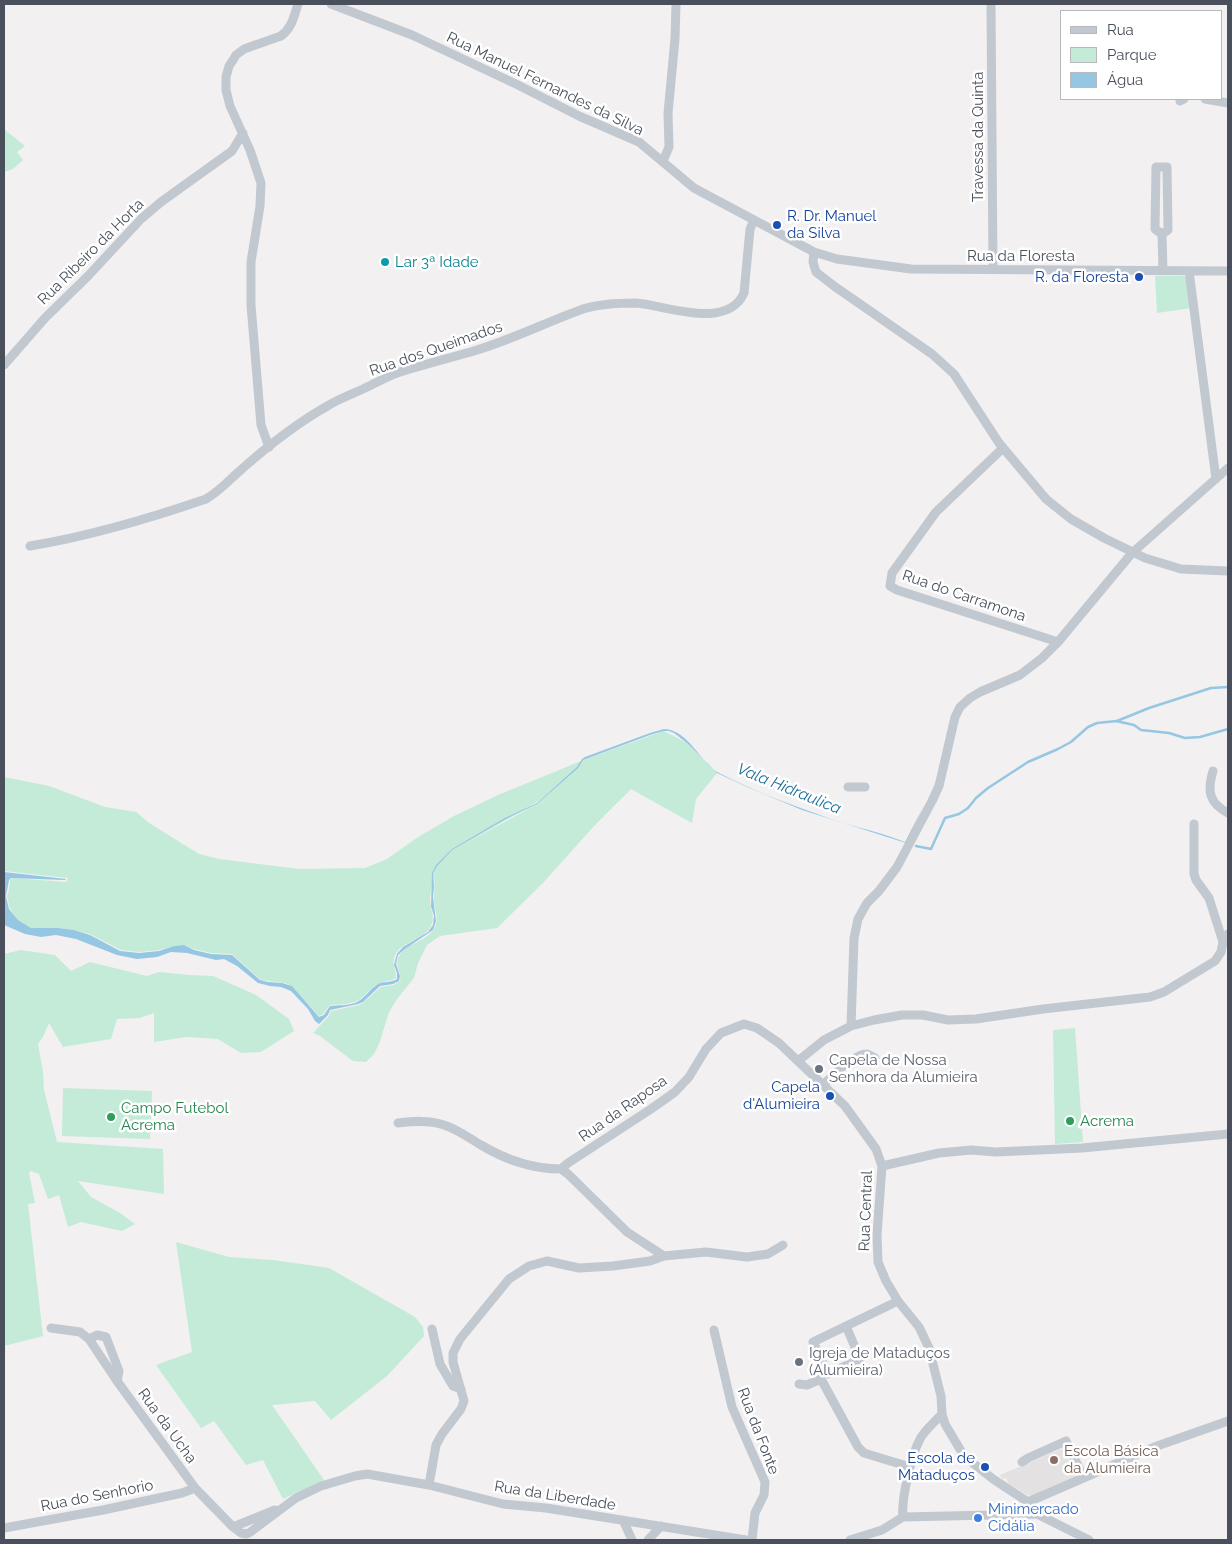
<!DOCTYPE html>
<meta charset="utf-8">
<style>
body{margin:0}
#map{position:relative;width:1232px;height:1544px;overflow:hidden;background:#f2f0f0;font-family:Raleway,sans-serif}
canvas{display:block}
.frame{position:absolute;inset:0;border:5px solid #4a505b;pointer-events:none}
.legend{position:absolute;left:1060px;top:10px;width:162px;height:90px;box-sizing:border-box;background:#fff;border:1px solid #b7b9bd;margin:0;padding:6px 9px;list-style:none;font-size:15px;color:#4a505b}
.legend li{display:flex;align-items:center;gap:10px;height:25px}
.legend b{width:25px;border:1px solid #b7b9bd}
</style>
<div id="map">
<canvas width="1232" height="1544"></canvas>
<div class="frame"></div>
<ul class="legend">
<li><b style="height:6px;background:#c2c8d0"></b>Rua</li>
<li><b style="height:14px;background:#c3ebd8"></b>Parque</li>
<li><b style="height:14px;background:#95c7e3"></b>Água</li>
</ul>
</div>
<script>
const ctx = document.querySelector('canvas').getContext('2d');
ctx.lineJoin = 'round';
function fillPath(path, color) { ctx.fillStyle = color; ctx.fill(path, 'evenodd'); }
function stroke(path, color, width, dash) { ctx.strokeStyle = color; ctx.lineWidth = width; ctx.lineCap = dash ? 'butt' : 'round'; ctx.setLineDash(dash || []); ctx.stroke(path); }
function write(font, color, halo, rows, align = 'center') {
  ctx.font = font + ' Raleway,sans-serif'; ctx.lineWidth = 5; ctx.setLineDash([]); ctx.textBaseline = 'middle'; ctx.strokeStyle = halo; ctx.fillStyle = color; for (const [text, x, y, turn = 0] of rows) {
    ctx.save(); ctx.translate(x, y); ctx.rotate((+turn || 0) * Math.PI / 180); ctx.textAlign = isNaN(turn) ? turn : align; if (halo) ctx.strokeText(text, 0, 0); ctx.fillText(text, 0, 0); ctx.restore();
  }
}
fillPath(new Path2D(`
 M1066 1447 1078 1475 1032 1496 1027 1495 1008 1483 1006 1478 1002 1479 1000 1475Z`), '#e3e1e1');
fillPath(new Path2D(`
 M4 129 25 146 17 152 23 160 13 169 4 172Z
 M1155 276H1183L1187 278 1191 308 1157 313Z
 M664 731 687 743 717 773 696 799 692 823 631 789 594 826 543 883 497 928 440 936 427 945 418 963 414 978 397 999 389 1012 379 1044 374 1054 366 1062 353 1061 320 1036 313 1033 329 1016 331 1011 359 1005 364 1002 381 987 394 985 400 981C402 973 395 966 398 959 403 944 426 942 434 929 440 918 434 910 434 899 434 891 435 883 434 875 432 883 430 894 430 902 431 910 435 917 431 926 424 941 398 941 394 959 392 966 397 972 396 978 390 982 384 980 378 984 371 987 366 995 360 999 352 1005 339 1004 330 1005L323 1014 319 1016 292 986 285 983 261 980 232 954 211 953 194 949 184 945 174 946 159 950 139 952 121 950 90 934 74 930 58 928H31L18 920 10 909 7 896 9 890 10 880 12 878 66 882 68 878 4 871V777L49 786 105 807 136 812 149 823 199 854 219 859 299 869 365 868 387 859 418 837 454 816 498 795 586 759ZM565 778 537 804 465 844 540 800Z
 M21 950 55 955 71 971 90 962 147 976 159 972 189 975 213 976 256 995 289 1019 294 1031 261 1052 241 1053 218 1039 186 1037 154 1042V1013L140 1018 117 1019 111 1039 63 1047 49 1023 43 1037 38 1044 43 1072 44 1090 57 1142 163 1149 164 1194 78 1181 91 1197 120 1213 135 1224 122 1231 81 1222 68 1227 59 1195 48 1199 39 1174 31 1171 29 1173 35 1203 28 1204 43 1336 4 1346V954Z
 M1075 1028 1083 1142 1055 1144 1053 1030Z
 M63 1088 152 1091 150 1139 62 1136Z
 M176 1242 229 1257 273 1260 329 1268 415 1317 423 1327 424 1336 387 1376 331 1420 315 1401 272 1405 324 1480 283 1499 263 1460 246 1465 214 1421 201 1428 156 1365 192 1352Z`), '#c3ebd8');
fillPath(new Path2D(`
 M664 729C689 730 699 762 719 773 757 793 802 809 843 823 864 829 885 834 905 842L923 807 906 843 802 810 747 787 717 773 687 743 674 733 669 731H664L650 735 583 760 578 768 537 804 504 820 452 850 437 866 433 873 434 886 433 897 436 921 433 930 405 949 398 955 396 964 400 976 399 981 393 984 380 986 363 1002 358 1004 330 1010 328 1015 319 1024 315 1021 308 1009 291 991 281 987 270 986 258 983 237 966 224 959 216 960 187 953 171 952 157 957 137 959 117 955 76 939 56 935 41 937 25 934 4 925V872L66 879 65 880 11 878 9 880 6 896 9 909 18 920 31 928H58L74 930 90 935 120 951 139 953 159 951 174 946 184 945 194 950 211 954 232 955 260 980 268 982 282 983 292 986 319 1017 324 1015 330 1006C338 1005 349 1006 357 1002 365 998 370 989 378 984 384 981 391 983 397 979V973L394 965 397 954 403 947 428 932 433 925 434 916 431 906 432 873 436 865 452 849 503 819 537 803 577 767 582 759 585 757 650 733Z`), '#95c7e3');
stroke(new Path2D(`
 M1116 721 1134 725 1141 730 1169 733 1185 738 1200 737 1228 729
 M916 846 931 849 945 818 959 814 968 808 976 798 988 788 1028 762 1058 749 1071 742 1088 727 1097 723 1117 721 1149 708 1211 688 1228 687`), '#95c7e3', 2.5);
stroke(new Path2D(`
 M331 4 412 35 518 85 579 116 639 142 694 188 814 252 837 259 911 269 1228 271
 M991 4 993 269
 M1205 99 1228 103
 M1180 101 1184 99
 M663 161 669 147 668 113 675 39 676 4
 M1162 234 1155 229 1156 167H1167L1168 230 1162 234 1163 271
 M814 252 813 262 816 272 834 286 932 354 954 374 999 443 1046 499 1071 519 1104 538 1145 558 1181 569 1228 571
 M1189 271 1216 479
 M4 365 45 318 88 276 141 219 161 202 232 151 243 133
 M269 447 261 425 251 305V262L260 206 261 183 250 150 230 106 226 90V77L229 66 233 60 236 55 244 49 281 36C292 28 294 16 298 4
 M1003 448 936 512 892 573 890 586 897 590 1058 642
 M30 546C90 536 148 519 206 499 220 491 231 478 243 468 269 445 299 422 329 405 339 399 352 394 363 389 374 384 386 377 397 373 424 364 451 358 477 350 513 339 547 322 583 309 599 304 619 303 636 303 665 305 727 331 744 293L750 229 754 220
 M1213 771C1207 791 1209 803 1228 813
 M848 787H865
 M1194 824V874L1196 880 1209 898 1223 942
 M851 1026 854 938 858 919 867 903 879 891 897 867 932 801 939 786 955 717 960 707 970 698 980 692 1020 675 1042 658 1058 642 1132 553 1228 468
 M798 1061 824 1040 851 1026 874 1020 902 1015H923L948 1020 976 1019 1043 1009 1150 997 1164 992 1215 961 1221 952 1223 942 1228 934
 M823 1085C831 1077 856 1052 867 1054 870 1055 872 1056 875 1058
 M398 1123C414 1121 429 1120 444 1125 457 1129 469 1138 481 1145 506 1160 532 1169 561 1169
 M882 1166 939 1153 971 1150 996 1152 1082 1148 1228 1134
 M561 1169 568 1163 651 1109 675 1092 689 1077 706 1049 721 1033 744 1024 757 1028 779 1043 845 1106 876 1149 882 1166 877 1235 878 1262 886 1281 898 1301 919 1327 929 1348 941 1396 942 1414 945 1424 964 1456 993 1479 1028 1502 1037 1514
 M561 1169 568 1174 627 1232 664 1256
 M846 1326 860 1359 828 1374 813 1342 898 1301
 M51 1328 80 1332 89 1339 117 1381 195 1488 233 1527 241 1533 246 1534 249 1533 296 1498 321 1486 355 1476 367 1474 429 1485 503 1504 546 1508 746 1540
 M432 1329 440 1364 453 1386 461 1389
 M714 1330 732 1407 765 1482 764 1495 755 1513 752 1540
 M89 1339 97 1335 106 1337 119 1371 117 1381
 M799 1384 807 1385 821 1379 858 1447 864 1453 910 1467
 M1022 1462 1028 1458 1066 1441 1084 1478
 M429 1485 436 1445 442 1434 461 1409 464 1401 453 1362V1353L460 1339 509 1279 529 1266 547 1261 579 1268 613 1266 650 1261 664 1256 706 1252 747 1257 768 1254 783 1245
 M1028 1502 1157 1446 1228 1421
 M903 1517C901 1500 911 1457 919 1441 923 1431 935 1422 942 1414
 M623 1520 632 1540
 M233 1527 275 1510
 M4 1528 103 1510 182 1493 195 1488
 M648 1540 661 1526
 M850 1540 882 1530 903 1517 1037 1514 1089 1540`), '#c2c8d0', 9);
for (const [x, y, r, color] of [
 [777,225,5,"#1a4fb4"],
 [385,262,5,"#0f9aa8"],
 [1139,277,5,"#1a4fb4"],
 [819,1069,5,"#6b7280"],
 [830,1096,5,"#1a4fb4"],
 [111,1117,5,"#2e9e5b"],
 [1070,1121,5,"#2e9e5b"],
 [799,1362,5,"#6b7280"],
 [1054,1460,5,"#8d6e63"],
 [985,1467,5,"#1a4fb4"],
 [978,1518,5,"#3f7fe0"]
]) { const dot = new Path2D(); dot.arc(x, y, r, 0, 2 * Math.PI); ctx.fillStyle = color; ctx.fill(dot); stroke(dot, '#fff', 2); }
write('15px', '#4a505b', '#fff', [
 ["Rua Manuel Fernandes da Silva",545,84,26],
 ["Travessa da Quinta",978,137,-90],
 ["Rua Ribeiro da Horta",91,252,-45],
 ["Rua da Floresta",1021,256],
 ["Rua dos Queimados",436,349,-19],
 ["Rua do Carramona",964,596,19],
 ["Rua da Raposa",623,1109,-35],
 ["Rua Central",866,1211,-88],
 ["Rua da Ucha",167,1426,54],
 ["Rua da Fonte",758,1431,69],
 ["Rua do Senhorio",97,1496,-11],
 ["Rua da Liberdade",555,1496,9]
]);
write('15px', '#164399', '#fff', [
 ["R. Dr. Manuel",787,216,"left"],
 ["da Silva",787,233,"left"],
 ["R. da Floresta",1129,277],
 ["Capela",820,1087],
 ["d'Alumieira",820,1104],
 ["Escola de",975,1458],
 ["Mataduços",975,1475]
], 'right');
write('15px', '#0d838f', '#fff', [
 ["Lar 3ª Idade",395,262]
], 'left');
write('15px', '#5b616d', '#fff', [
 ["Capela de Nossa",829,1060],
 ["Senhora da Alumieira",829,1077],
 ["Igreja de Mataduços",809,1353],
 ["(Alumieira)",809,1370]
], 'left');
write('15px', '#27864d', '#fff', [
 ["Campo Futebol",121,1108],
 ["Acrema",121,1125],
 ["Acrema",1080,1121]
], 'left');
write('15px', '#785e54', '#fff', [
 ["Escola Básica",1064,1451],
 ["da Alumieira",1064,1468]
], 'left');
write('15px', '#366cbe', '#fff', [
 ["Minimercado",988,1509],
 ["Cidália",988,1526]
], 'left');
write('italic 16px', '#1c6f9c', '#fff', [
 ["Vala Hidraulica",789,789,22]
]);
</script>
